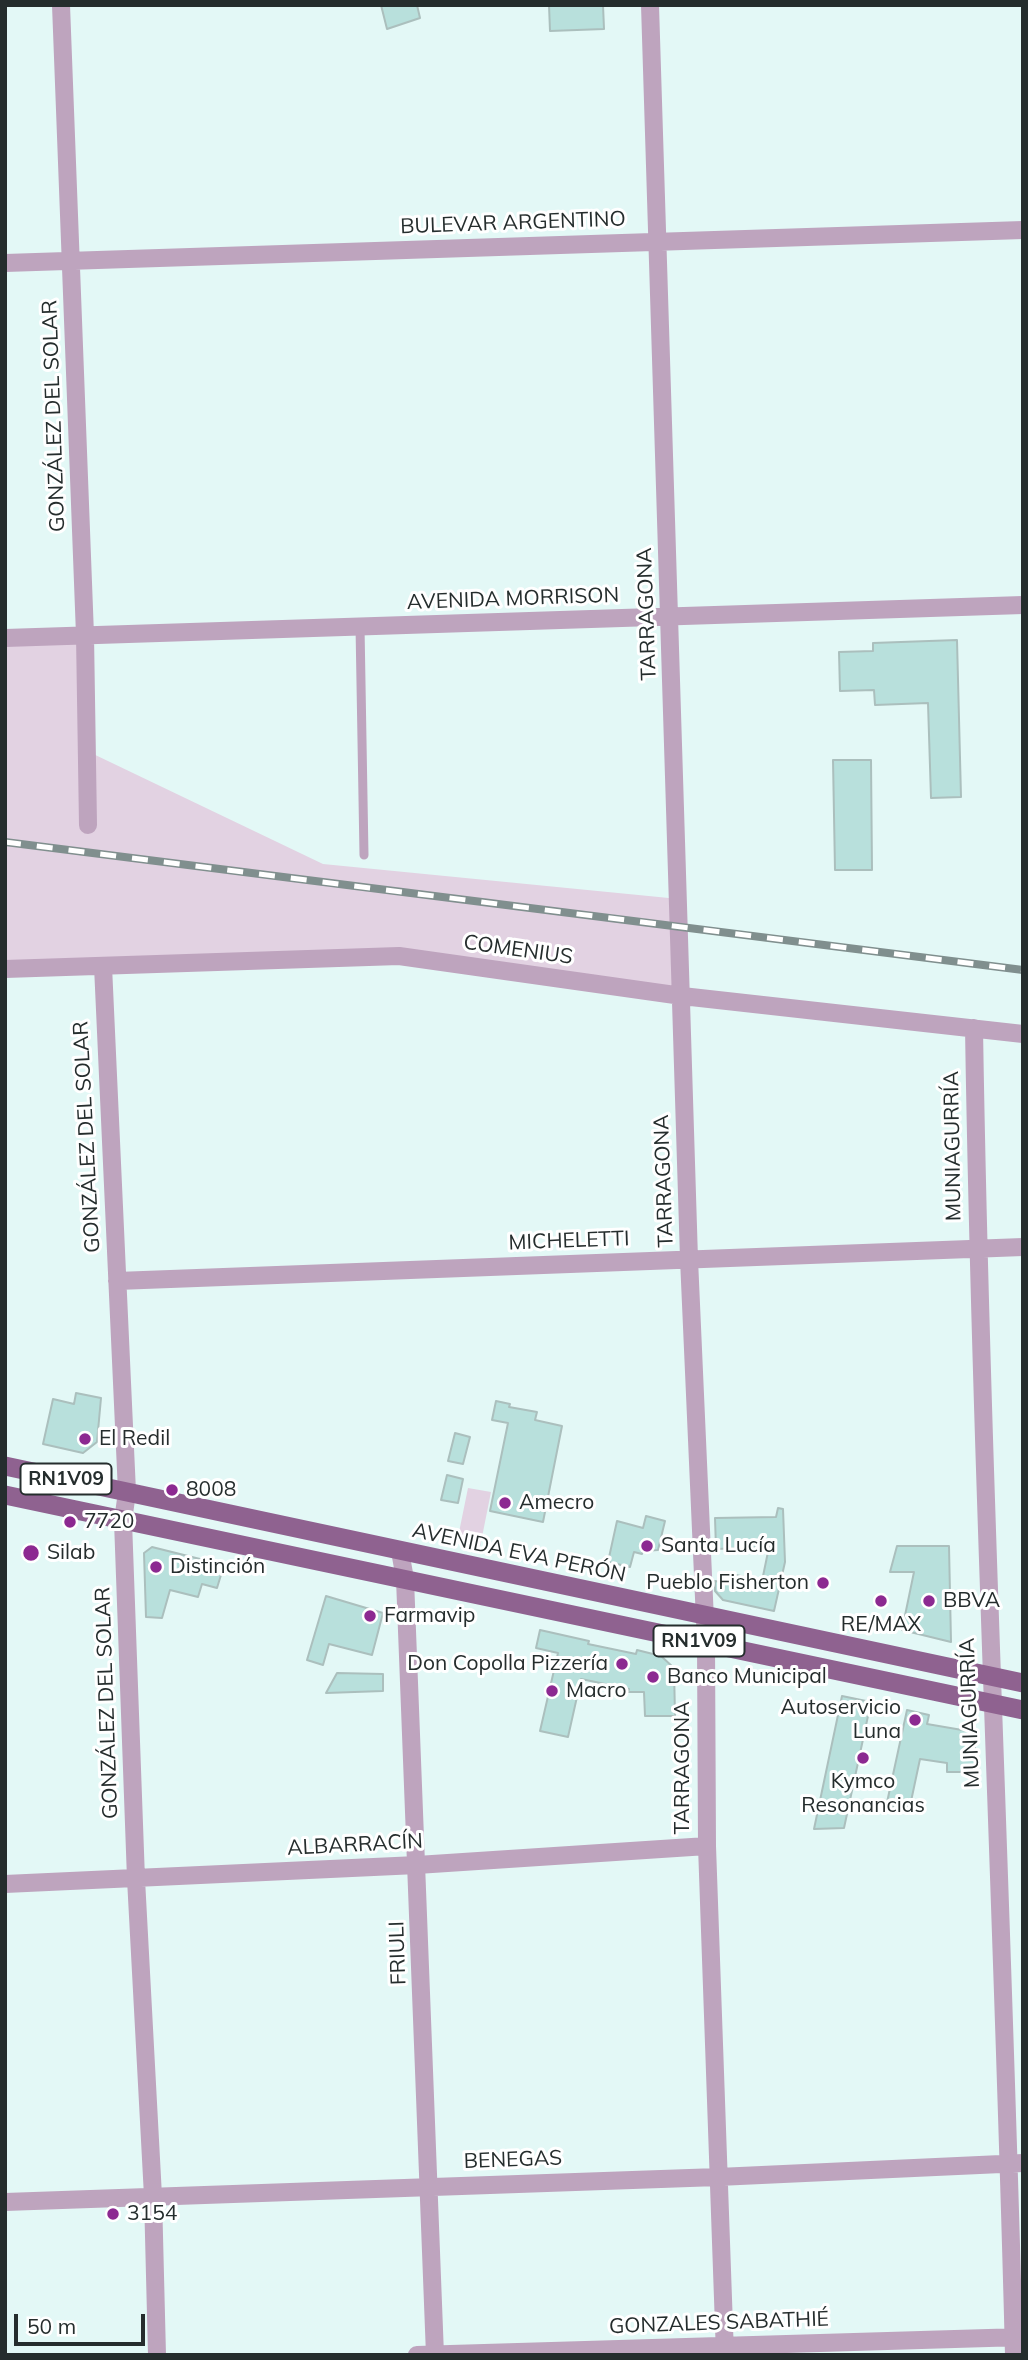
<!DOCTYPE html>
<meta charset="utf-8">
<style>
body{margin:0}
#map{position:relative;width:1028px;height:2360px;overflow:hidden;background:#e3f8f6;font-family:Mulish,sans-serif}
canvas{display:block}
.frame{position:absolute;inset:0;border:7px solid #252d2d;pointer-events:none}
.scale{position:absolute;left:14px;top:2314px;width:131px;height:32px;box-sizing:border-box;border:4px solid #252d2d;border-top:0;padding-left:9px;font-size:21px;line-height:24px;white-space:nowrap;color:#252d2d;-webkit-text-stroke:5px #fff;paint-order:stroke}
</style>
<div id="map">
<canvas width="1028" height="2360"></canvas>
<div class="frame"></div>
<div class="scale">50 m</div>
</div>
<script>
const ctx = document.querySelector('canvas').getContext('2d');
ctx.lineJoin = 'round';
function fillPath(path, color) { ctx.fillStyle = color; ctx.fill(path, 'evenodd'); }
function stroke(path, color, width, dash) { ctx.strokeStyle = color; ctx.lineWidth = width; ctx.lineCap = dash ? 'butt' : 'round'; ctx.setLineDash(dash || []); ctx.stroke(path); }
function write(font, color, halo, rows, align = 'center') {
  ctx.font = font + ' Mulish,sans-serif'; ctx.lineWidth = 6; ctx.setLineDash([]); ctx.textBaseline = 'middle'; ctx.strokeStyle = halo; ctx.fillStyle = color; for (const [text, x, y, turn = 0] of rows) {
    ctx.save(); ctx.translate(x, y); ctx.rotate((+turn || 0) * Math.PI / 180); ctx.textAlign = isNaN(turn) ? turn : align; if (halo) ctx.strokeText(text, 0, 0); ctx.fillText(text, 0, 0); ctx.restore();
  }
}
fillPath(new Path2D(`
 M85 635 87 751 323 864 679 899 682 996 399 956 5 969V638Z
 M468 1488 491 1492 480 1547 457 1542Z`), '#e2d2e2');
const building = new Path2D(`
 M381 5H417L420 18 387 29Z
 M549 5H603L604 29 550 31Z
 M957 640 961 797 931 798 928 703 875 705 874 690 840 691 839 652 873 651V643Z
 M833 760H871L872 870H835Z
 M76 1393 101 1398 97 1442 83 1453 43 1444 53 1399 74 1404Z
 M496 1401 510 1404 509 1407 537 1412 535 1420 562 1426 543 1522 490 1511 508 1423 492 1420Z
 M455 1433 470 1437 463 1464 448 1461Z
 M447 1475 463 1479 458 1503 441 1500Z
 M778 1508 783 1509 785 1562 774 1611 723 1600 715 1591V1581L730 1584 732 1574 762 1581 769 1547 716 1549 715 1518 776 1517Z
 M646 1516 665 1521 658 1550 643 1551 642 1554 634 1552 630 1567 608 1562 617 1521 643 1528Z
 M897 1546H949L951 1642 902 1630 914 1572H890Z
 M152 1547 224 1565 217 1588 202 1584 198 1597 170 1590 162 1618 146 1617 144 1553Z
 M326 1596 383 1613 372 1655 329 1644 323 1665 307 1660Z
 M540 1630 589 1641 588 1644 636 1654 637 1650 661 1656 674 1668 675 1716H645L644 1692H628L629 1689 581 1679 568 1737 540 1731 558 1653 536 1648Z
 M337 1673 383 1674V1691L326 1693Z
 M842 1696 871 1702 844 1828 814 1829Z
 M907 1710 929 1715 927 1724 968 1731 975 1736V1772H947V1763L920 1759 910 1806 886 1807Z`);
fillPath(building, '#b8e0dc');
stroke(building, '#abbfbd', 2);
stroke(new Path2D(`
 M360 626 364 855`), '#bea4be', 9);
stroke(new Path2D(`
 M61 5 85 635 88 825
 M650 5 689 1259 706 1643 707 1846 725 2355
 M5 263 1023 230
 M5 638 1023 605
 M103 966 127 1492 123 1521 136 1879 153 2196 157 2355
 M5 969 399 956 682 996 1023 1034
 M974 1028C981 1471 1003 1913 1014 2355
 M117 1281 1023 1247
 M400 1551 405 1579 435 2355
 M5 1884 417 1865 707 1846
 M5 2202 718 2177 1023 2163
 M417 2355 1022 2337`), '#bea4be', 18);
stroke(new Path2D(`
 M5 1466 1023 1683
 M5 1495 1023 1710`), '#8f6290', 19);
const rail = new Path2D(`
 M5 842 1023 970`);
stroke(rail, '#808f8e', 8);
stroke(rail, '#fff', 5, [16]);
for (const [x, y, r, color] of [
 [85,1439,7,"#8c2991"],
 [172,1490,7,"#8c2991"],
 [505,1503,7,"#8c2991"],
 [70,1522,7,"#8c2991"],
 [647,1546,7,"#8c2991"],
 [31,1553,9,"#8c2991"],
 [156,1567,7,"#8c2991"],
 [823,1583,7,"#8c2991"],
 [881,1601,7,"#8c2991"],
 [929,1601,7,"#8c2991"],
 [370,1616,7,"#8c2991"],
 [622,1664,7,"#8c2991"],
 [653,1677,7,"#8c2991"],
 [552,1691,7,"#8c2991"],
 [915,1720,7,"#8c2991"],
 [863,1758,7,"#8c2991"],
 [113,2214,7,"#8c2991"]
]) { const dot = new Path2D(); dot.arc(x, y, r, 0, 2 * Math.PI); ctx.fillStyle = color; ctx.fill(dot); stroke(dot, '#fff', 2.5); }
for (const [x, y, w] of [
 [66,1479,91],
 [699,1641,91]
]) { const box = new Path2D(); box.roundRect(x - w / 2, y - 15.5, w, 31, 5); ctx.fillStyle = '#fff'; ctx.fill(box); stroke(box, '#252d2d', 2); }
write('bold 19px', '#252d2d', null, [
 ["RN1V09",66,1479],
 ["RN1V09",699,1641]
]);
write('21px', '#252d2d', '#fff', [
 ["BULEVAR ARGENTINO",513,223,-2],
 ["GONZÁLEZ DEL SOLAR",54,416,-92],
 ["AVENIDA MORRISON",513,599,-2],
 ["TARRAGONA",647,614,-92],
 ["COMENIUS",518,950,8],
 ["GONZÁLEZ DEL SOLAR",87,1137,-93],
 ["MUNIAGURRÍA",953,1146,-91],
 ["TARRAGONA",664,1181,-92],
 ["MICHELETTI",569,1241,-2],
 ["AVENIDA EVA PERÓN",519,1553,12],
 ["GONZÁLEZ DEL SOLAR",107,1703,-92],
 ["MUNIAGURRÍA",970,1713,-92],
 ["TARRAGONA",683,1768,-90],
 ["ALBARRACÍN",355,1845,-3],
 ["FRIULI",398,1953,-92],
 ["BENEGAS",513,2160,-2],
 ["GONZALES SABATHIÉ",719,2323,-2]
]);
write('21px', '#252d2d', '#fff', [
 ["El Redil",99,1439],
 ["8008",186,1490],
 ["Amecro",519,1503],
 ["7720",84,1522],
 ["Santa Lucía",661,1546],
 ["Silab",47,1553],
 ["Distinción",170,1567],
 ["Pueblo Fisherton",809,1583,"right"],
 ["BBVA",943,1601],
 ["Farmavip",384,1616],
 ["RE/MAX",881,1625,"center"],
 ["Don Copolla Pizzería",608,1664,"right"],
 ["Banco Municipal",667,1677],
 ["Macro",566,1691],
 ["Autoservicio",901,1708,"right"],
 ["Luna",901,1732,"right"],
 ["Kymco",863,1782,"center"],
 ["Resonancias",863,1806,"center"],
 ["3154",127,2214]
], 'left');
</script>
